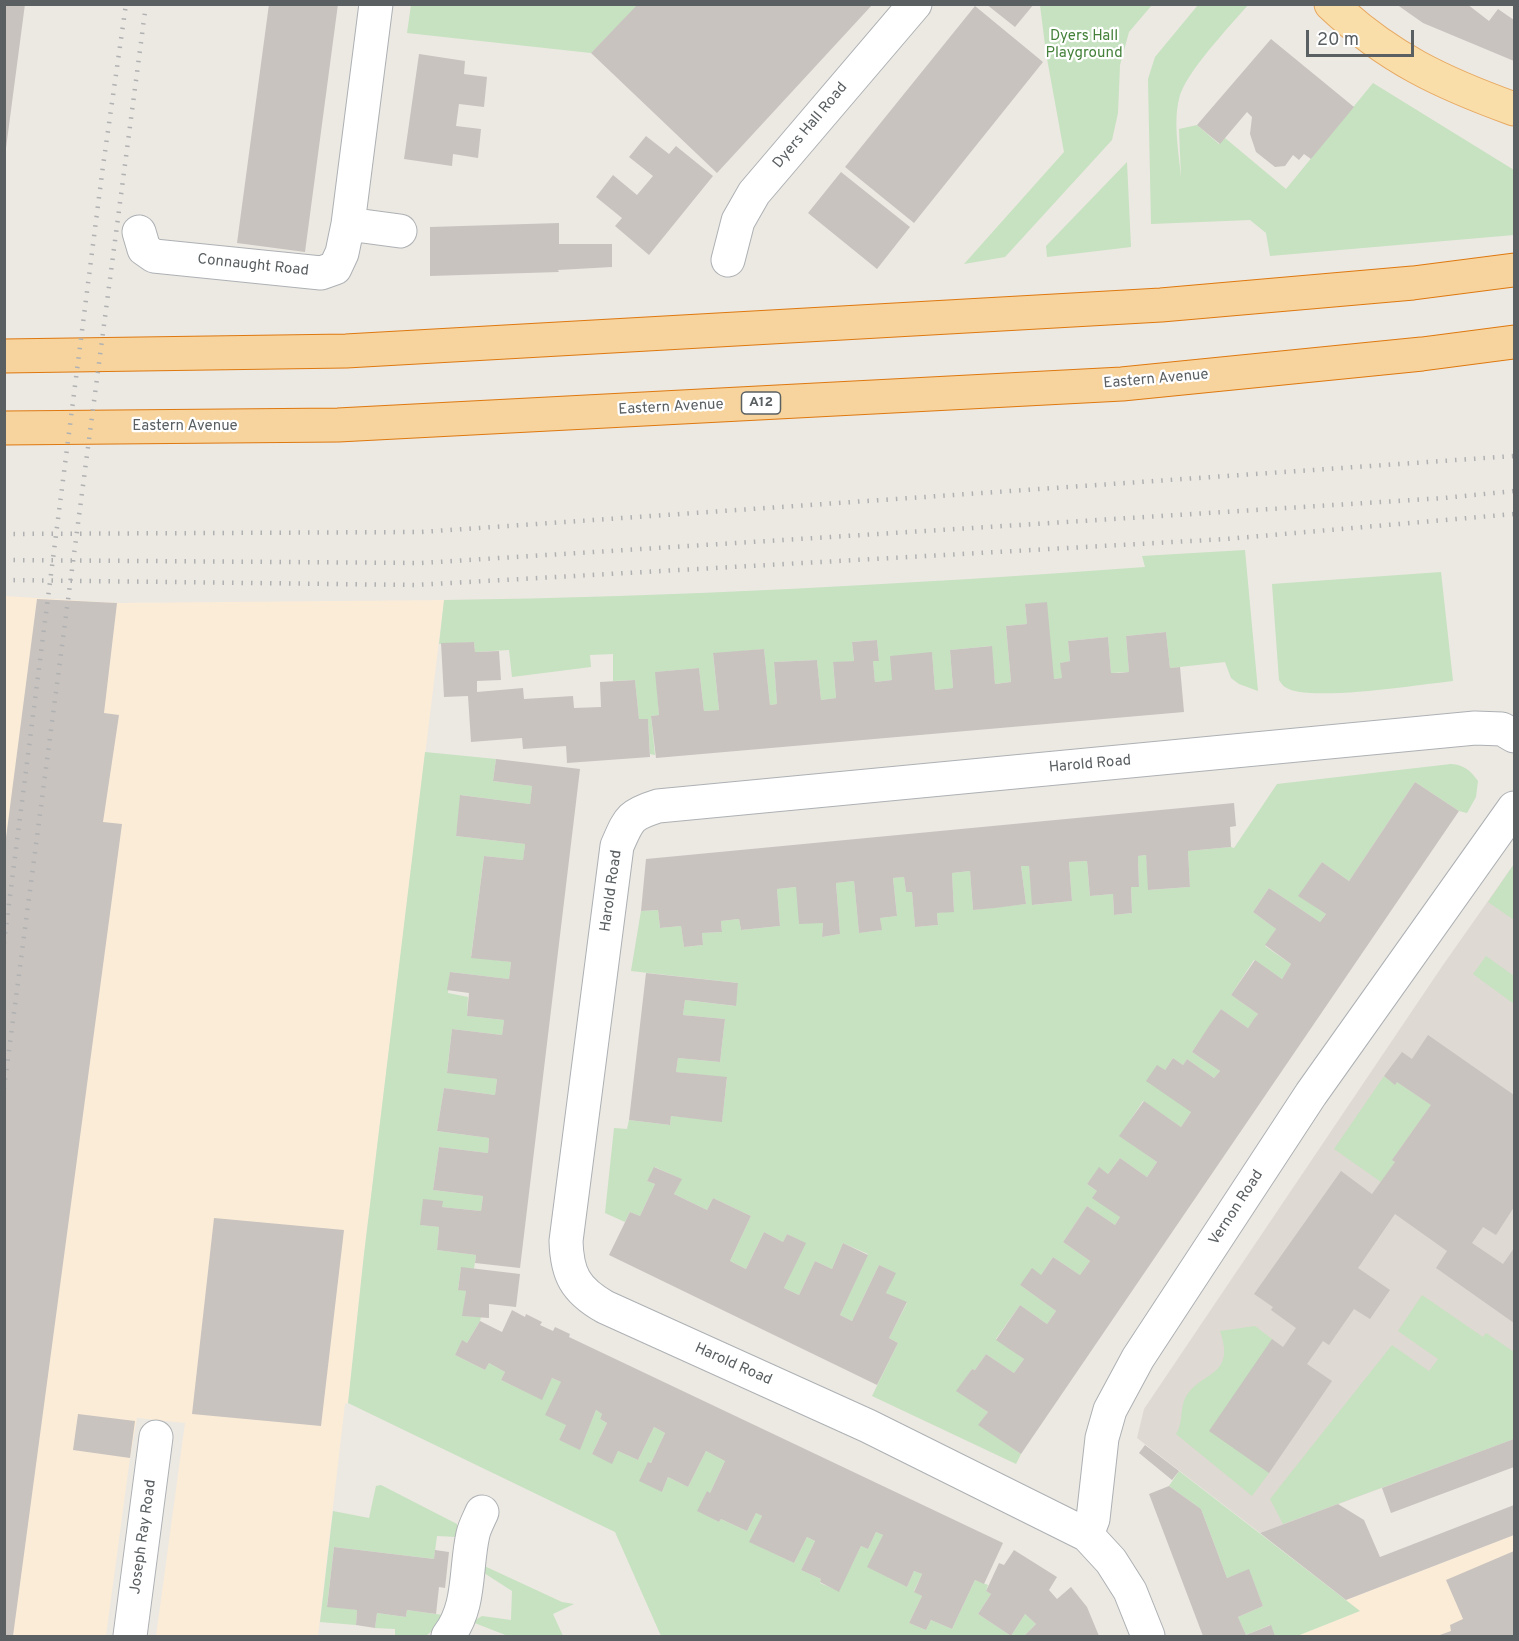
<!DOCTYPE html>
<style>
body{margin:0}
#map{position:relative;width:1519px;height:1641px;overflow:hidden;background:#ece8e2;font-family:Overpass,sans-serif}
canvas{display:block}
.frame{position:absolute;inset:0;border:6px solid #5a5f62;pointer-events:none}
.scale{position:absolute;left:1306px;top:30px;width:108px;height:27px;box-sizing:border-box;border:3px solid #5a5f62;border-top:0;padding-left:8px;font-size:18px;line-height:21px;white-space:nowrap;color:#5a5f62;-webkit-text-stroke:4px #fff;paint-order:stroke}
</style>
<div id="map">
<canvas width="1519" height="1641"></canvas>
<div class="frame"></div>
<div class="scale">20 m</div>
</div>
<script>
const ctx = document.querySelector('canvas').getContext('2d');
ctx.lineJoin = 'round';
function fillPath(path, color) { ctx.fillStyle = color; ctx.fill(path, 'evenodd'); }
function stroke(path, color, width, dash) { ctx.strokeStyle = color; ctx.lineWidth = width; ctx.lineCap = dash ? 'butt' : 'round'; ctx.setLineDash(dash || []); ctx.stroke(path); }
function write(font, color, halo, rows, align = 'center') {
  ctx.font = font + ' Overpass,sans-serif'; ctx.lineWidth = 4.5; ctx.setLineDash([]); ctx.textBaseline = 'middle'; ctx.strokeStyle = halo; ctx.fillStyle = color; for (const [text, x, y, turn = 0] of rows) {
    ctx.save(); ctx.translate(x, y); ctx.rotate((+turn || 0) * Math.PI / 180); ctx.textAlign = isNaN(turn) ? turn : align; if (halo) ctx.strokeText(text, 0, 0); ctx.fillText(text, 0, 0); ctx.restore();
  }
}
fillPath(new Path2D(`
 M5 596 117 603 444 600 364 1254 348 1403 345 1404 318 1636H156L185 1423 137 1418 130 1458 106 1636H5Z
 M1514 1535V1636H1297L1359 1611 1346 1600Z`), '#fbecd8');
fillPath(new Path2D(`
 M1514 864V1439L1260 1533 1137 1438 1144 1409 1443 965Z`), '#dfd9d3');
fillPath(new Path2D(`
 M411 5H638L591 53 407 33Z
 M1040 5H1152L1129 32 1120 65 1118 113 1112 140 1005 257 964 264 1064 152 1046 53Z
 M1198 5H1248C1230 26 1184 74 1179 99 1173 123 1179 153 1181 178L1179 129 1197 125 1219 144 1225 138 1286 189 1373 83 1514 170V235L1270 256 1266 233 1250 220 1151 224 1148 79 1155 57Z
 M1127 162 1131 247 1047 257 1046 246Z
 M1245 550 1258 691 1239 684 1231 678 1225 662 1170 668 1166 632 1126 636 1129 672 1111 673 1108 637 1068 641 1070 661 1061 663 1062 678 1054 679 1025 605 1027 624 1006 626 1011 682 995 684 991 646 950 650 953 688 935 690 932 653 892 680 875 682 873 661 879 660 877 640 852 642 854 661 833 663 836 698 821 700 817 660 774 662 777 704 770 705 764 649 713 654 719 710 704 711 699 668 656 672 659 715 651 716 655 755 650 754 648 719H639L635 680 613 681V654L590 655 591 667 512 677 509 650 475 652 474 642 439 644 444 600C678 597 911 584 1145 567L1142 556Z
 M1441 572 1453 681C1423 684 1306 703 1285 687 1283 686 1281 683 1279 680L1272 584Z
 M425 752 496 759 493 781 532 786 530 804 461 795 456 836 525 844 523 860 484 856 471 957 511 962 509 979 450 972 448 993 468 997 467 1016 504 1020 502 1035 452 1029 447 1072 497 1079 495 1095 444 1088 437 1131 489 1138 488 1153 439 1147 433 1190 483 1196 481 1211 442 1207V1201L421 1225 439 1227 437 1250 476 1255 474 1269 461 1268 458 1289 466 1291 463 1316 481 1317 480 1321 467 1343 462 1341 455 1355 485 1370 489 1363 505 1372 501 1380 541 1399 552 1378 561 1382 566 1425 559 1440 580 1449 596 1410 602 1414 600 1419 607 1423 592 1454 612 1463 618 1451 638 1460 654 1427 665 1433 651 1463 648 1462 662 1492 668 1477 688 1487 706 1451 725 1461 710 1493 707 1492 698 1511 719 1522 721 1519 747 1531 756 1513 762 1516 750 1542 794 1563 807 1537 815 1541 801 1570 821 1579 820 1583 839 1591 861 1546 868 1549 876 1532 883 1535 868 1567 907 1587 914 1571 922 1574 914 1591 922 1596 909 1623 926 1630 931 1620 952 1629 975 1580 988 1585 986 1591 991 1594 978 1614 1011 1636 1025 1614 1036 1624 1024 1636H661L615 1532 348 1403 364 1254Z
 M1451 764C1464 765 1470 770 1478 781L1476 797 1467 813 1459 811 1415 782 1349 881 1322 862 1299 896 1326 914 1320 922 1269 888 1253 912 1276 929 1265 946 1291 964 1282 979 1254 960 1231 995 1258 1014 1248 1028 1221 1009 1192 1052 1220 1071 1214 1078 1187 1059 1183 1065 1173 1058 1165 1070 1191 1112 1181 1127 1143 1101 1120 1136 1157 1162 1147 1177 1120 1158 1108 1174 1099 1168 1087 1184 1097 1191 1120 1217 1115 1225 1087 1206 1063 1242 1090 1261 1080 1275 1053 1257 1041 1275 1020 1285 1056 1311 1047 1324 1020 1305 996 1339 1024 1359 1014 1373 986 1354 975 1370 972 1369 957 1391 988 1412 979 1425 1021 1454 1016 1464 872 1396 898 1343 889 1338 907 1303 886 1293 895 1273 879 1265 852 1321 840 1315 868 1254 843 1243 832 1269 815 1261 799 1295 784 1288 805 1243 787 1234 783 1242 764 1232 746 1269 730 1261 751 1216 713 1198 707 1210 674 1194 681 1179 655 1167 647 1181 655 1184 640 1216 630 1212 625 1222 605 1213 614 1128 627 1129 629 1120 670 1125 671 1116 722 1121 727 1078 676 1072 678 1058 720 1062 725 1019 683 1015 685 1000 735 1006 738 983 631 971 641 911 658 910 660 928 681 926 684 947 703 945 702 933 722 932 721 921 739 919 741 930 780 926 777 889 796 887 823 923 822 937 840 934 836 883 854 881 859 933 881 930 880 918 897 916 893 878 904 877 906 892H912L915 927 938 925 937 913 954 911 952 873 970 871 973 910 1026 904 1021 866H1029L1033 905 1072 901 1069 862 1087 861 1090 896 1113 894 1114 915 1132 913 1131 887 1139 886 1138 856 1146 855 1149 890 1190 887 1188 851 1231 847 1234 848 1277 784Z
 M1514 864V920L1488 902Z
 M1486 956 1514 976V1004L1473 974Z
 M1384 1076 1395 1085 1397 1082 1431 1105 1392 1160 1395 1162 1381 1182 1334 1149Z
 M1422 1295 1483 1337 1486 1333 1514 1352V1439L1283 1524 1270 1499 1392 1345 1429 1371 1438 1359 1398 1331Z
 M1255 1326 1272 1339 1269 1473 1252 1496 1176 1434C1183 1423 1180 1412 1184 1401 1197 1370 1237 1380 1220 1331Z
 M1179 1471 1360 1611 1297 1636H1275L1270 1625 1246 1635 1238 1617 1263 1606 1249 1570 1227 1578 1201 1509 1169 1486Z
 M381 1485 457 1524V1537L437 1536 434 1559 334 1547 327 1606 357 1610 356 1625 320 1622 333 1511 369 1518 376 1486Z
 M480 1564 562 1602 574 1604 553 1614 563 1636H508L472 1622 482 1616 511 1620 512 1591 481 1571Z
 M407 1610 450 1616 426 1636H395V1629L375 1628 377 1613 406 1617Z`), '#c6e2c0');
fillPath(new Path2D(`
 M4 4H25L6 148H4Z
 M269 4H338L305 252 237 243Z
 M638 4H873L717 173 591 53Z
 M986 4H1034L1015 27Z
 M1396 4H1467L1489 21 1498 9 1514 20V61L1423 23Z
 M975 6 1043 62 914 223 845 167Z
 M1271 39 1354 107 1311 159 1304 154 1299 160 1293 155 1285 166 1275 167 1256 152 1250 134 1252 117 1247 112 1220 144 1197 125Z
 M419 54 465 61 464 74 487 77 484 107 459 104 456 126 481 129 478 158 453 154 452 166 404 159Z
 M646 136 669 154 676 146 713 176 649 255 615 226 622 218 596 197 613 175 637 195 653 176 629 157Z
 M841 172 910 227 877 269 808 213Z
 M559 223V244H612V267L558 270 559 272 430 276V227Z
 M37 599 117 603 104 713 119 715 103 822 122 824 13 1636H4V853Z
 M1047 602 1054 679 1062 678 1060 663 1070 661 1068 641 1108 637 1111 673H1119L1129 672 1126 636 1166 632 1170 668 1180 667 1184 712 656 758 651 716 659 715 655 672 699 668 704 711 719 710 713 653 764 649 770 705 777 704 774 662 817 660 821 700 836 698 833 662 854 661 852 642 877 640 879 661H873L875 682 892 680 890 656 932 652 935 690 953 688 950 650 992 646 995 684 1011 682 1006 626 1027 624 1025 604Z
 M474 642 475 652 499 651 501 680 477 681V692L523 688 524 699 573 696 574 708 601 707 600 682 635 680 639 719H648L650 757 567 763 566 746 523 749 522 738 471 742 468 696 444 697 441 643Z
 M496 759 580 769 520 1268 475 1263 476 1255 437 1250 439 1227 420 1225 423 1199 443 1201 442 1207 481 1211 483 1196 433 1190 439 1147 488 1153 489 1138 437 1131 444 1088 495 1095 497 1079 447 1073 452 1029 502 1035 504 1020 467 1016 469 993 447 990 450 972 509 979 511 962 471 958 484 856 523 860 525 844 456 836 460 795 530 804 532 786 493 781Z
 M1415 782 1459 811 1021 1454 978 1425 988 1412 956 1391 972 1369 975 1370 986 1354 1014 1373 1024 1359 996 1340 1020 1305 1047 1324 1056 1311 1020 1285 1032 1268 1041 1275 1053 1257 1080 1275 1090 1261 1063 1242 1087 1206 1115 1225 1120 1217 1092 1198 1097 1191 1087 1184 1099 1167 1108 1174 1120 1158 1147 1177 1157 1162 1119 1136 1144 1101 1181 1127 1191 1112 1146 1081 1157 1065 1165 1070 1173 1058 1183 1065 1187 1059 1214 1078 1220 1071 1192 1052 1209 1026 1221 1009 1248 1028 1254 1019 1258 1014 1231 995 1255 960 1282 979 1291 964 1265 945 1276 929 1253 912 1269 888 1320 922 1326 914 1298 896 1322 862 1349 881Z
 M1234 803 1236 826 1230 827 1231 847 1188 851 1190 887 1148 890 1146 855 1138 856 1139 887H1131L1132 913 1114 915 1113 894 1090 896 1087 861 1069 862 1072 901 1032 905 1029 866H1021L1026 904 995 908 973 910 970 871 952 873 954 912 937 913 938 925 915 927 912 892H906L904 877 893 878 897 916 880 918 882 930 859 933 854 881 836 883 840 934 822 937 823 923 799 924 796 887 777 889 780 926 741 930 739 919 721 921 722 932 702 933 703 945 684 947 681 926 660 928 658 910 641 911 646 859Z
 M646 973 738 983 736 1006 685 1000 683 1015 725 1019 720 1062 678 1058 676 1072 727 1077 722 1122 671 1116 670 1125 629 1120Z
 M1428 1035 1514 1095V1207L1496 1235 1483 1227 1472 1243 1503 1264 1514 1248V1323L1436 1268 1447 1251 1395 1214 1358 1268 1390 1290 1370 1319 1354 1309 1329 1345 1323 1341 1307 1364 1332 1381 1269 1473 1209 1431 1272 1339 1283 1347 1296 1328 1271 1310 1273 1307 1254 1294 1341 1171 1372 1194 1395 1162 1392 1160 1431 1105 1397 1082 1395 1085 1384 1076 1402 1052 1412 1059Z
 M654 1167 682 1179 674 1194 707 1210 713 1198 751 1216 730 1261 746 1269 764 1232 783 1242 787 1234 806 1243 784 1288 799 1295 815 1261 832 1269 843 1243 868 1255 840 1315 852 1321 879 1265 896 1273 886 1293 907 1302 889 1338 898 1343 877 1385 609 1255 630 1212 640 1216 655 1184 647 1181Z
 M214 1218 344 1230 321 1426 192 1414Z
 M461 1267 520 1274 516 1307 489 1304V1318L462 1316 466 1291 458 1290Z
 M512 1310 525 1317 526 1314 542 1322 540 1325 553 1331 555 1327 570 1334 569 1337 1003 1543 984 1584 975 1580 952 1629 931 1620 926 1630 909 1623 922 1596 914 1592 922 1574 914 1571 907 1587 867 1567 883 1535 876 1532 868 1549 861 1546 839 1592 820 1582 821 1579 801 1570 815 1541 807 1537 794 1563 749 1542 762 1516 756 1513 747 1531 721 1519 719 1522 697 1511 707 1491 710 1493 725 1461 706 1451 688 1487 668 1477 662 1492 639 1481 648 1462 651 1463 665 1433 654 1427 638 1460 618 1451 612 1464 592 1454 607 1423 600 1419 602 1414 596 1410 580 1450 559 1440 566 1425 545 1415 561 1382 552 1378 542 1400 501 1380 505 1372 489 1363 485 1370 455 1355 462 1340 467 1343 480 1321 502 1332Z
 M78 1414 135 1421 130 1458 73 1450Z
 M1514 1439V1467L1391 1513 1382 1488Z
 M1145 1445 1179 1471 1172 1480 1139 1453Z
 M1169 1486 1201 1509 1227 1578 1249 1569 1263 1606 1238 1617 1246 1635 1271 1625 1275 1636H1203L1149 1494Z
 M1338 1504 1364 1520 1380 1557 1514 1505V1535L1346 1600 1260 1533Z
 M334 1547 434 1559 435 1550 449 1552 445 1588 439 1587 436 1614 407 1610 406 1617 377 1613 375 1628 356 1625 357 1610 327 1607Z
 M1014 1550 1057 1577 1049 1590 1057 1599 1071 1587 1087 1607 1099 1636H1024L1036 1624 1025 1614 1011 1636 978 1614 991 1594 986 1591 999 1563 1004 1565Z
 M1514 1551V1636H1437L1451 1631 1450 1625 1463 1619 1446 1580Z`), '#c8c3bf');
const minor = new Path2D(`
 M348 224 400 231
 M139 232 144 249 154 256 321 273 335 268 342 253 348 224 376 4
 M728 260 738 221 754 193 915 4
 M1087 1535 868 1426 605 1307C575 1290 567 1274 566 1241L617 846C629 819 629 815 658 806L1475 728 1502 729 1514 736
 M130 1636 156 1437
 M448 1636C471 1607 465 1569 473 1534 475 1526 479 1519 482 1512
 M1148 1636 1130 1591 1111 1561 1087 1535 1093 1519 1102 1438 1110 1410 1138 1358 1311 1094 1514 808`);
const primary = new Path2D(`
 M1331 4C1388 58 1442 83 1514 109`);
const trunk = new Path2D(`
 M4 356 346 351 1161 305 1413 283 1514 270
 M4 428 338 425 1122 384 1422 354 1514 342`);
stroke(minor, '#adb1b4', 35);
stroke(primary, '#e7a860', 35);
stroke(trunk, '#de780f', 35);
stroke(minor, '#fff', 33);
stroke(primary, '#f9deaa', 33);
stroke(trunk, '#f7d49d', 33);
stroke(new Path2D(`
 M4 534 421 532 1514 456
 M4 560 421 563 1444 498 1514 491
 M4 580 415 585 1226 539 1514 514
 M4 943 103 166 126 4
 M4 1089 146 4`), '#b0b1b2', 4.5, [1.5, 8]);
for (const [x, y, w] of [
 [761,403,39]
]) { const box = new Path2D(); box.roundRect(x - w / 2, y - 11, w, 22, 4.5); ctx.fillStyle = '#fff'; ctx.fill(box); stroke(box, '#5a5f62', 1.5); }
write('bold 14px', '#5a5f62', null, [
 ["A12",761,403]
]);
write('15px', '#44813a', '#fff', [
 ["Dyers Hall",1084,37],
 ["Playground",1084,54]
]);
write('15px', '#5a5f62', '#fff', [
 ["Dyers Hall Road",811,126,-50],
 ["Connaught Road",253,266,6],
 ["Eastern Avenue",1156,380,-5],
 ["Eastern Avenue",671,408,-3],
 ["Eastern Avenue",185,427],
 ["Harold Road",1090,765,-5],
 ["Harold Road",612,891,-82],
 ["Vernon Road",1237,1208,-57],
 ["Harold Road",733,1365,24],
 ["Joseph Ray Road",144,1537,-82]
]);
</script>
